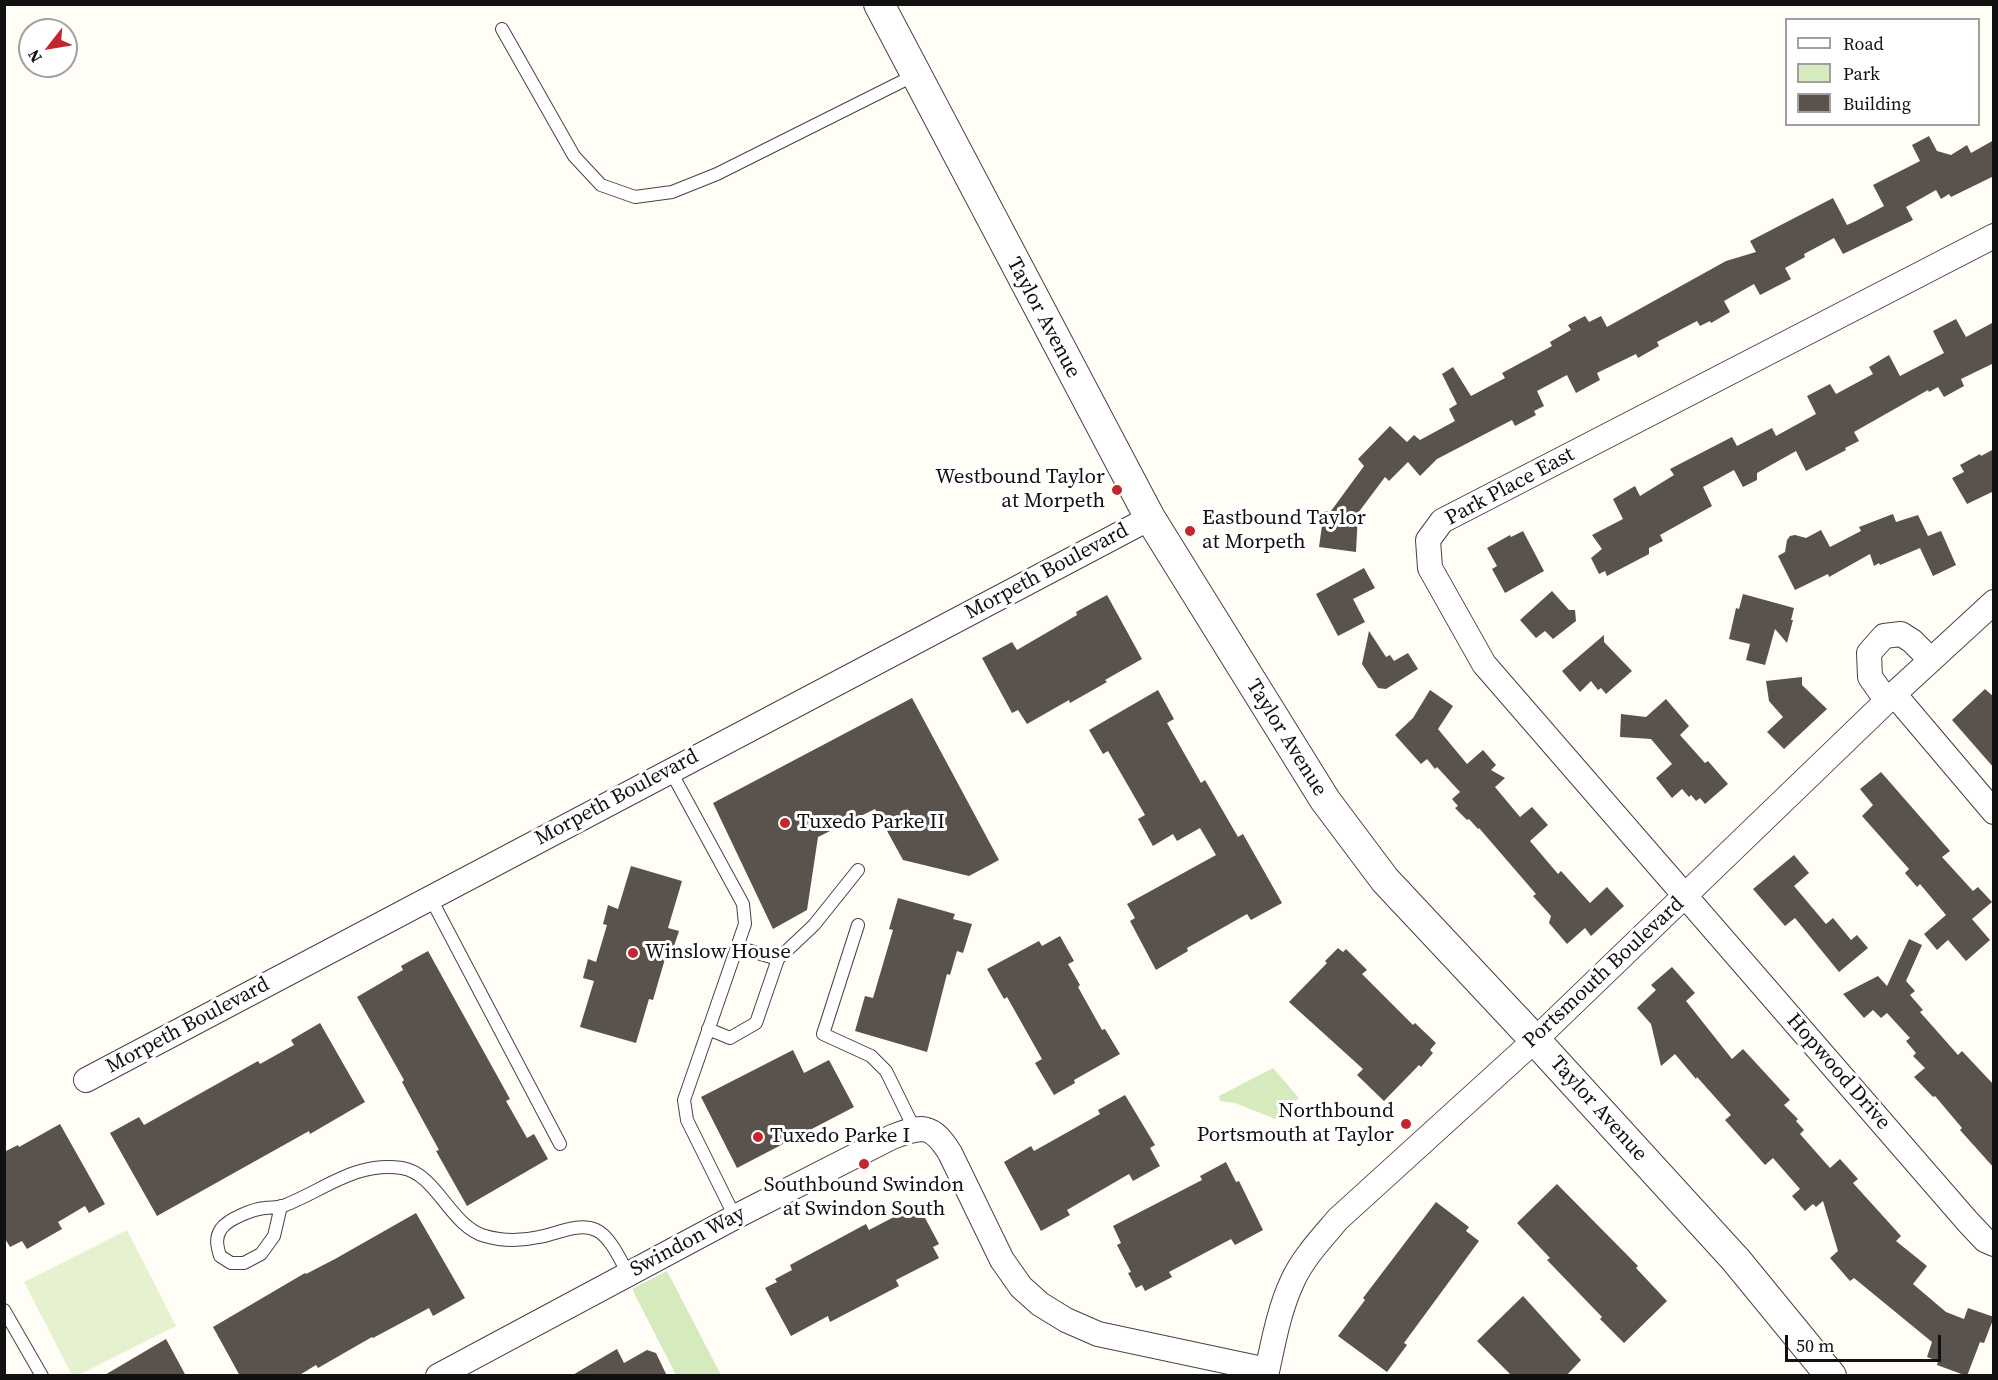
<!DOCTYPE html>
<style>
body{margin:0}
#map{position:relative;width:1998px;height:1380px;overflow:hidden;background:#fffdf5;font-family:"Source Serif 4",serif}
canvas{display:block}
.frame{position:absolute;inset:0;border:6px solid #111;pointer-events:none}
.legend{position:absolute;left:1785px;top:18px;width:195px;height:108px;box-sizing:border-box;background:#fff;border:2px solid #a0a0a0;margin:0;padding:8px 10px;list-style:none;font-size:18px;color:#111}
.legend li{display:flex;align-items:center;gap:12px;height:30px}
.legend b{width:30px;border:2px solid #a0a0a0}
.north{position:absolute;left:18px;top:18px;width:60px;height:60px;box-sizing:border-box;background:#fff;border:2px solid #a0a0a0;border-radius:50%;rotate:239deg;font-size:16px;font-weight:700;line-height:24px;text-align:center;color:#111}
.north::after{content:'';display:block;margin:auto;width:21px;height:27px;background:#c4262e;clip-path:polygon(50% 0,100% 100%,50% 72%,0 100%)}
.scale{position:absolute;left:1785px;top:1335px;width:156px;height:27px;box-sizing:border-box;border:3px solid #111;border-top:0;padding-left:8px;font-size:18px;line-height:21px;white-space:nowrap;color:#111;-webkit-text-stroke:4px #fff;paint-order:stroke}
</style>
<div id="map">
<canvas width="1998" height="1380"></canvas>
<div class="frame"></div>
<ul class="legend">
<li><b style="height:8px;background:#fff"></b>Road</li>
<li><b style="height:16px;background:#d5ebbd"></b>Park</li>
<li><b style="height:16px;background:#5a524d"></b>Building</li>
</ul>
<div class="north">N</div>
<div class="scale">50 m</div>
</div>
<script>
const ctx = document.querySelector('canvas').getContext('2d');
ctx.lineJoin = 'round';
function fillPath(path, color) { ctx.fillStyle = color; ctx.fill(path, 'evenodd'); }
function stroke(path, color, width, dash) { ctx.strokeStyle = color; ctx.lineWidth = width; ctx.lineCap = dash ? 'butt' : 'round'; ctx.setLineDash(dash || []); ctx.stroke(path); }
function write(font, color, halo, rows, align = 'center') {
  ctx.font = font + ' "Source Serif 4",serif'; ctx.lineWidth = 6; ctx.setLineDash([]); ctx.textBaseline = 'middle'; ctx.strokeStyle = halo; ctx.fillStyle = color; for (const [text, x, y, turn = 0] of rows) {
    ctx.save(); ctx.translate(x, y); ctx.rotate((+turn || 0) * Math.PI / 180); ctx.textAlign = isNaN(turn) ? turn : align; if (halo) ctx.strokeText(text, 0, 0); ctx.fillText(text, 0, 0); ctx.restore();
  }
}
fillPath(new Path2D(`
 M1273 1068 1299 1098 1275 1119 1235 1103 1220 1101 1219 1096Z
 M667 1271 721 1375H676L632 1289Z`), '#d5ebbd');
fillPath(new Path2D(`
 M127 1230 176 1326 79 1375H72L24 1282Z`), '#e6f2cf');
fillPath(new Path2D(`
 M1929 136 1937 151 1951 155 1967 145 1971 153 1994 140V176L1951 197 1949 194 1941 199 1936 190 1906 207 1913 220 1843 254 1834 238 1804 254 1805 257 1785 268 1791 279 1760 295 1754 284 1724 301 1730 312 1711 323 1710 321 1700 326 1697 321 1657 342 1659 346 1638 358 1636 354 1597 373 1600 380 1576 393 1567 375 1537 391 1544 406 1534 411 1536 415 1515 426 1512 420 1437 459 1420 476 1408 462 1389 481 1385 477 1358 513 1356 552 1319 547 1324 511H1331L1364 466 1358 459 1390 426 1407 442 1414 435 1420 440 1455 421 1449 409 1457 404 1442 374 1453 367 1471 396 1505 378 1502 373 1552 346 1550 342 1571 330 1568 325 1585 316 1589 322 1601 316 1607 327 1726 261 1756 252 1750 241 1833 198 1847 225 1856 221 1884 206 1873 185 1920 161 1912 145Z
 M1956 319 1966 337 1994 322V363L1961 379 1964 386 1944 397 1938 387 1929 392 1928 390 1854 432 1859 441 1845 448 1846 450 1806 471 1796 451 1757 473V480L1743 487 1734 470 1703 487 1712 506 1660 535 1663 541 1649 548V554L1607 576 1605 571 1599 574 1591 558 1602 549 1592 535 1623 519 1613 499 1635 486 1640 496 1674 475 1670 469 1732 437 1737 446 1772 428 1776 436 1816 414 1807 396 1830 384 1836 394 1873 374 1869 367 1889 355 1900 376 1944 353 1933 331Z
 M1994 449V491L1967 504 1952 478 1964 472 1960 465 1980 454 1981 456Z
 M1893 514 1896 522 1918 515 1928 536 1941 531 1956 565 1933 576 1920 548 1880 565 1879 563 1874 566 1870 554 1829 577 1828 574 1795 590 1778 556 1785 552 1787 540 1790 536 1795 535 1806 538 1821 530 1830 547 1861 531 1859 527Z
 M1523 531 1544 571 1505 593 1492 569 1497 566 1487 548 1510 535 1511 537Z
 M1364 568 1375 588 1353 599 1365 622 1338 636 1316 594Z
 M1552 591 1569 610H1575L1576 621 1553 639 1545 631 1536 638 1520 620Z
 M1743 594 1794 608 1791 620H1793L1787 643 1775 629 1765 665 1746 660 1750 644 1729 639 1736 608 1739 609Z
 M1107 595 1142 659 1105 680 1107 682 1070 703 1069 700 1027 724 1018 710 1012 713 982 658 1012 642 1017 650 1077 615 1076 612Z
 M1369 631 1386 657 1390 655 1394 661 1408 653 1418 669 1386 689 1378 688 1362 664Z
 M1604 635V642L1632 671 1606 694 1601 688 1598 690 1591 681 1580 692 1562 671Z
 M1802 677V685L1827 709 1784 749 1767 732 1783 717 1769 701 1766 681Z
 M1985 689 1994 697V768L1952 720Z
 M1158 690 1174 719 1167 723 1201 783 1205 780 1238 837 1243 834 1282 903 1251 920 1247 914 1187 948 1188 951 1156 970 1130 921 1135 918 1127 904 1216 855 1200 828 1177 841 1173 834 1153 846 1138 819 1145 815 1108 751 1103 754 1089 730Z
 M1430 690 1453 706 1438 729 1467 764 1483 750 1496 765 1491 770 1505 778 1495 787 1520 817 1532 807 1548 825 1530 841 1558 874 1561 871 1590 903 1607 887 1624 906 1591 936 1585 928 1567 944 1549 923 1551 916 1533 896 1536 894 1479 828 1478 829 1469 819 1467 820 1455 808 1458 806 1452 799 1460 792 1437 767 1435 769 1427 759 1421 764 1395 735 1413 718Z
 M912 698 999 860 969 876 903 860 875 809 818 837 807 910 773 929 713 803Z
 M1666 699 1689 726 1680 735 1705 763 1708 761 1728 784 1705 804 1700 798 1696 801 1691 795 1689 797 1682 789 1672 798 1656 778 1672 764 1651 739 1620 737 1621 714 1646 717Z
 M1881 772 1950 851 1942 857 1973 891 1978 887 1992 902 1972 919 1990 940 1966 961 1948 940 1937 950 1924 934 1946 915 1920 884 1917 887 1905 873 1909 869 1862 816 1873 805 1860 789Z
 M1794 855 1809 873 1794 886 1826 924 1833 918 1851 940 1857 935 1868 948 1839 972 1795 918 1785 926 1753 889Z
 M631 866 682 881 668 928 679 931 674 946 669 945 653 1000 649 999 636 1043 580 1027 594 981 583 978 588 959 596 962 607 925 603 924 608 905 618 909Z
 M898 898 955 914 953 919 972 924 963 953 957 951 950 975 947 974 927 1052 855 1031 865 996 873 998 893 930 889 929Z
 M1060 936 1074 961 1068 964 1080 985 1078 987 1102 1030 1105 1029 1120 1054 1074 1080 1075 1083 1054 1095 1035 1063 1042 1059 1007 997 1004 999 987 969 1039 941 1042 946Z
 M1909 939 1922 945 1906 981 1915 991 1910 995 1923 1010 1920 1012 1958 1055 1962 1051 1994 1085V1168L1960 1130 1962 1128 1935 1096 1933 1097 1914 1077 1925 1068 1913 1056 1916 1053 1906 1041 1910 1038 1887 1013 1881 1018 1873 1010 1864 1018 1843 994 1878 976 1887 986Z
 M1338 948 1343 952 1346 949 1367 970 1362 974 1413 1025 1415 1023 1436 1043 1430 1050 1433 1053 1421 1067 1419 1065 1384 1101 1357 1075 1363 1069 1289 1002 1327 963 1325 961Z
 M428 951 510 1099 506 1101 527 1138 534 1134 548 1159 467 1206 436 1151 439 1150 402 1082 404 1080 357 997 403 970 401 966Z
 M1672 967 1695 993 1686 1001 1732 1059 1743 1049 1790 1100 1784 1105 1798 1119 1796 1121 1804 1130 1800 1134 1830 1168 1840 1159 1858 1179 1853 1183 1901 1236 1896 1241 1927 1266 1913 1284 1946 1312 1964 1319 1968 1308 1994 1317 1984 1343 1980 1342 1967 1376 1937 1365 1938 1361 1927 1357 1932 1342 1854 1278 1850 1281 1830 1258 1838 1251 1823 1201 1816 1207 1813 1204 1805 1211 1792 1196 1800 1189 1773 1158 1765 1165 1725 1120 1731 1115 1697 1077 1696 1079 1675 1054 1661 1066 1651 1024 1637 1008 1656 990 1651 985Z
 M320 1023 365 1102 310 1134 309 1131 157 1216 110 1133 139 1117 144 1125 258 1061 260 1064 294 1045 291 1040Z
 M793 1050 804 1073 829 1060 854 1107 737 1168 701 1097Z
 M1125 1095 1155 1145 1150 1148 1160 1166 1133 1181 1129 1174 1067 1210 1070 1215 1041 1231 1004 1162 1031 1146 1034 1151 1100 1114 1098 1110Z
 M60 1124 105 1204 89 1213 85 1206 58 1222 62 1229 27 1249 22 1241 10 1247 4 1237V1152L18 1145 19 1147Z
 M1226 1162 1236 1182 1239 1181 1263 1230 1235 1245 1231 1239 1169 1272 1172 1277 1145 1291 1142 1285 1136 1288 1128 1273 1131 1272 1117 1245 1121 1243 1113 1226 1202 1180 1200 1176Z
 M1557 1184 1638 1266 1636 1268 1667 1301 1624 1343 1600 1319 1602 1317 1547 1260 1550 1258 1517 1223Z
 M1436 1202 1469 1227 1466 1231 1479 1241 1404 1343 1407 1345 1387 1372 1338 1336 1365 1300 1363 1298Z
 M913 1207 919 1218 924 1216 939 1244 933 1247 939 1258 896 1280 899 1286 830 1322 828 1316 791 1336 765 1288 777 1282 775 1279 792 1270 790 1265 866 1224 869 1230Z
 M416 1213 465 1298 433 1316 429 1308 373 1338 372 1337 318 1368 316 1365 298 1376H240L213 1327 305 1273 306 1274 335 1259Z
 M1523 1296 1581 1360 1566 1376H1512L1477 1341Z
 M166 1339 186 1376H103Z
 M617 1349 624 1363 647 1350 656 1353 667 1376H571Z`), '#5a524d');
const service = new Path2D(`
 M502 29 574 156 601 185 635 197 672 192 717 174 915 75
 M670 770 743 904 745 924 684 1100 687 1120 735 1217
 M430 897 560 1144
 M858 925 823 1034 871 1056 886 1071 914 1128
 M737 947 778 959
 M708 1029 730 1038 756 1023 778 959 814 925 858 870
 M281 1206 274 1236 261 1254 244 1263H231L220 1256C217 1246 215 1238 221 1229 228 1219 253 1209 265 1208 271 1207 277 1208 283 1206 323 1191 355 1161 402 1168 437 1174 450 1226 485 1236 502 1241 521 1241 539 1237 557 1234 578 1222 596 1230 610 1236 621 1261 628 1274
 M4 1310 42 1376`);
const minor = new Path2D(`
 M1994 236 1442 521 1428 540 1430 568 1484 664 1968 1222 1985 1240 1994 1244
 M1894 694 1994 812
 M1887 701 1870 677 1869 653 1884 636 1901 634 1912 641 1931 660
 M86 1080 1150 518
 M438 1376 735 1217 892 1137C922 1125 932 1124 950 1153L1002 1260 1021 1287 1040 1304 1066 1320 1098 1334 1267 1370
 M1266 1376C1273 1344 1279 1309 1293 1280 1303 1258 1322 1238 1338 1219L1535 1040 1894 694 1994 602`);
const tertiary = new Path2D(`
 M879 4 1150 518 1325 800 1385 880 1535 1040 1736 1260 1831 1376`);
stroke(service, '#444', 14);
stroke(minor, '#444', 26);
stroke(tertiary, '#444', 32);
stroke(service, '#fff', 12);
stroke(minor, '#fff', 24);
stroke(tertiary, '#fff', 30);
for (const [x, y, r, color] of [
 [1117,490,6,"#c4262e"],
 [1190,531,6,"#c4262e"],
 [785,823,6,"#c4262e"],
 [633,953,6,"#c4262e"],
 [1406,1124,6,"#c4262e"],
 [758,1137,6,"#c4262e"],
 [864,1164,6,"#c4262e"]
]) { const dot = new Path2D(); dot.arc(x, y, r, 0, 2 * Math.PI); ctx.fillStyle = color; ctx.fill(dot); stroke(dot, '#fff', 2); }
write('21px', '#111', '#fff', [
 ["Taylor Avenue",1043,318,62],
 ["Park Place East",1510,487,-28],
 ["Morpeth Boulevard",1047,572,-28],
 ["Taylor Avenue",1286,738,58],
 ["Morpeth Boulevard",617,798,-28],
 ["Portsmouth Boulevard",1604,973,-43],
 ["Morpeth Boulevard",188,1026,-28],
 ["Hopwood Drive",1838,1072,49],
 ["Taylor Avenue",1598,1109,48],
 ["Swindon Way",688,1242,-28]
]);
write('21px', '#111', '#fff', [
 ["Westbound Taylor",1105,478,"right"],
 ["at Morpeth",1105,502,"right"],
 ["Eastbound Taylor",1202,519],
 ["at Morpeth",1202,543],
 ["Tuxedo Parke II",797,823],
 ["Winslow House",645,953],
 ["Northbound",1394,1112,"right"],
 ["Portsmouth at Taylor",1394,1136,"right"],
 ["Tuxedo Parke I",770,1137],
 ["Southbound Swindon",864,1186,"center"],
 ["at Swindon South",864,1210,"center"]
], 'left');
</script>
